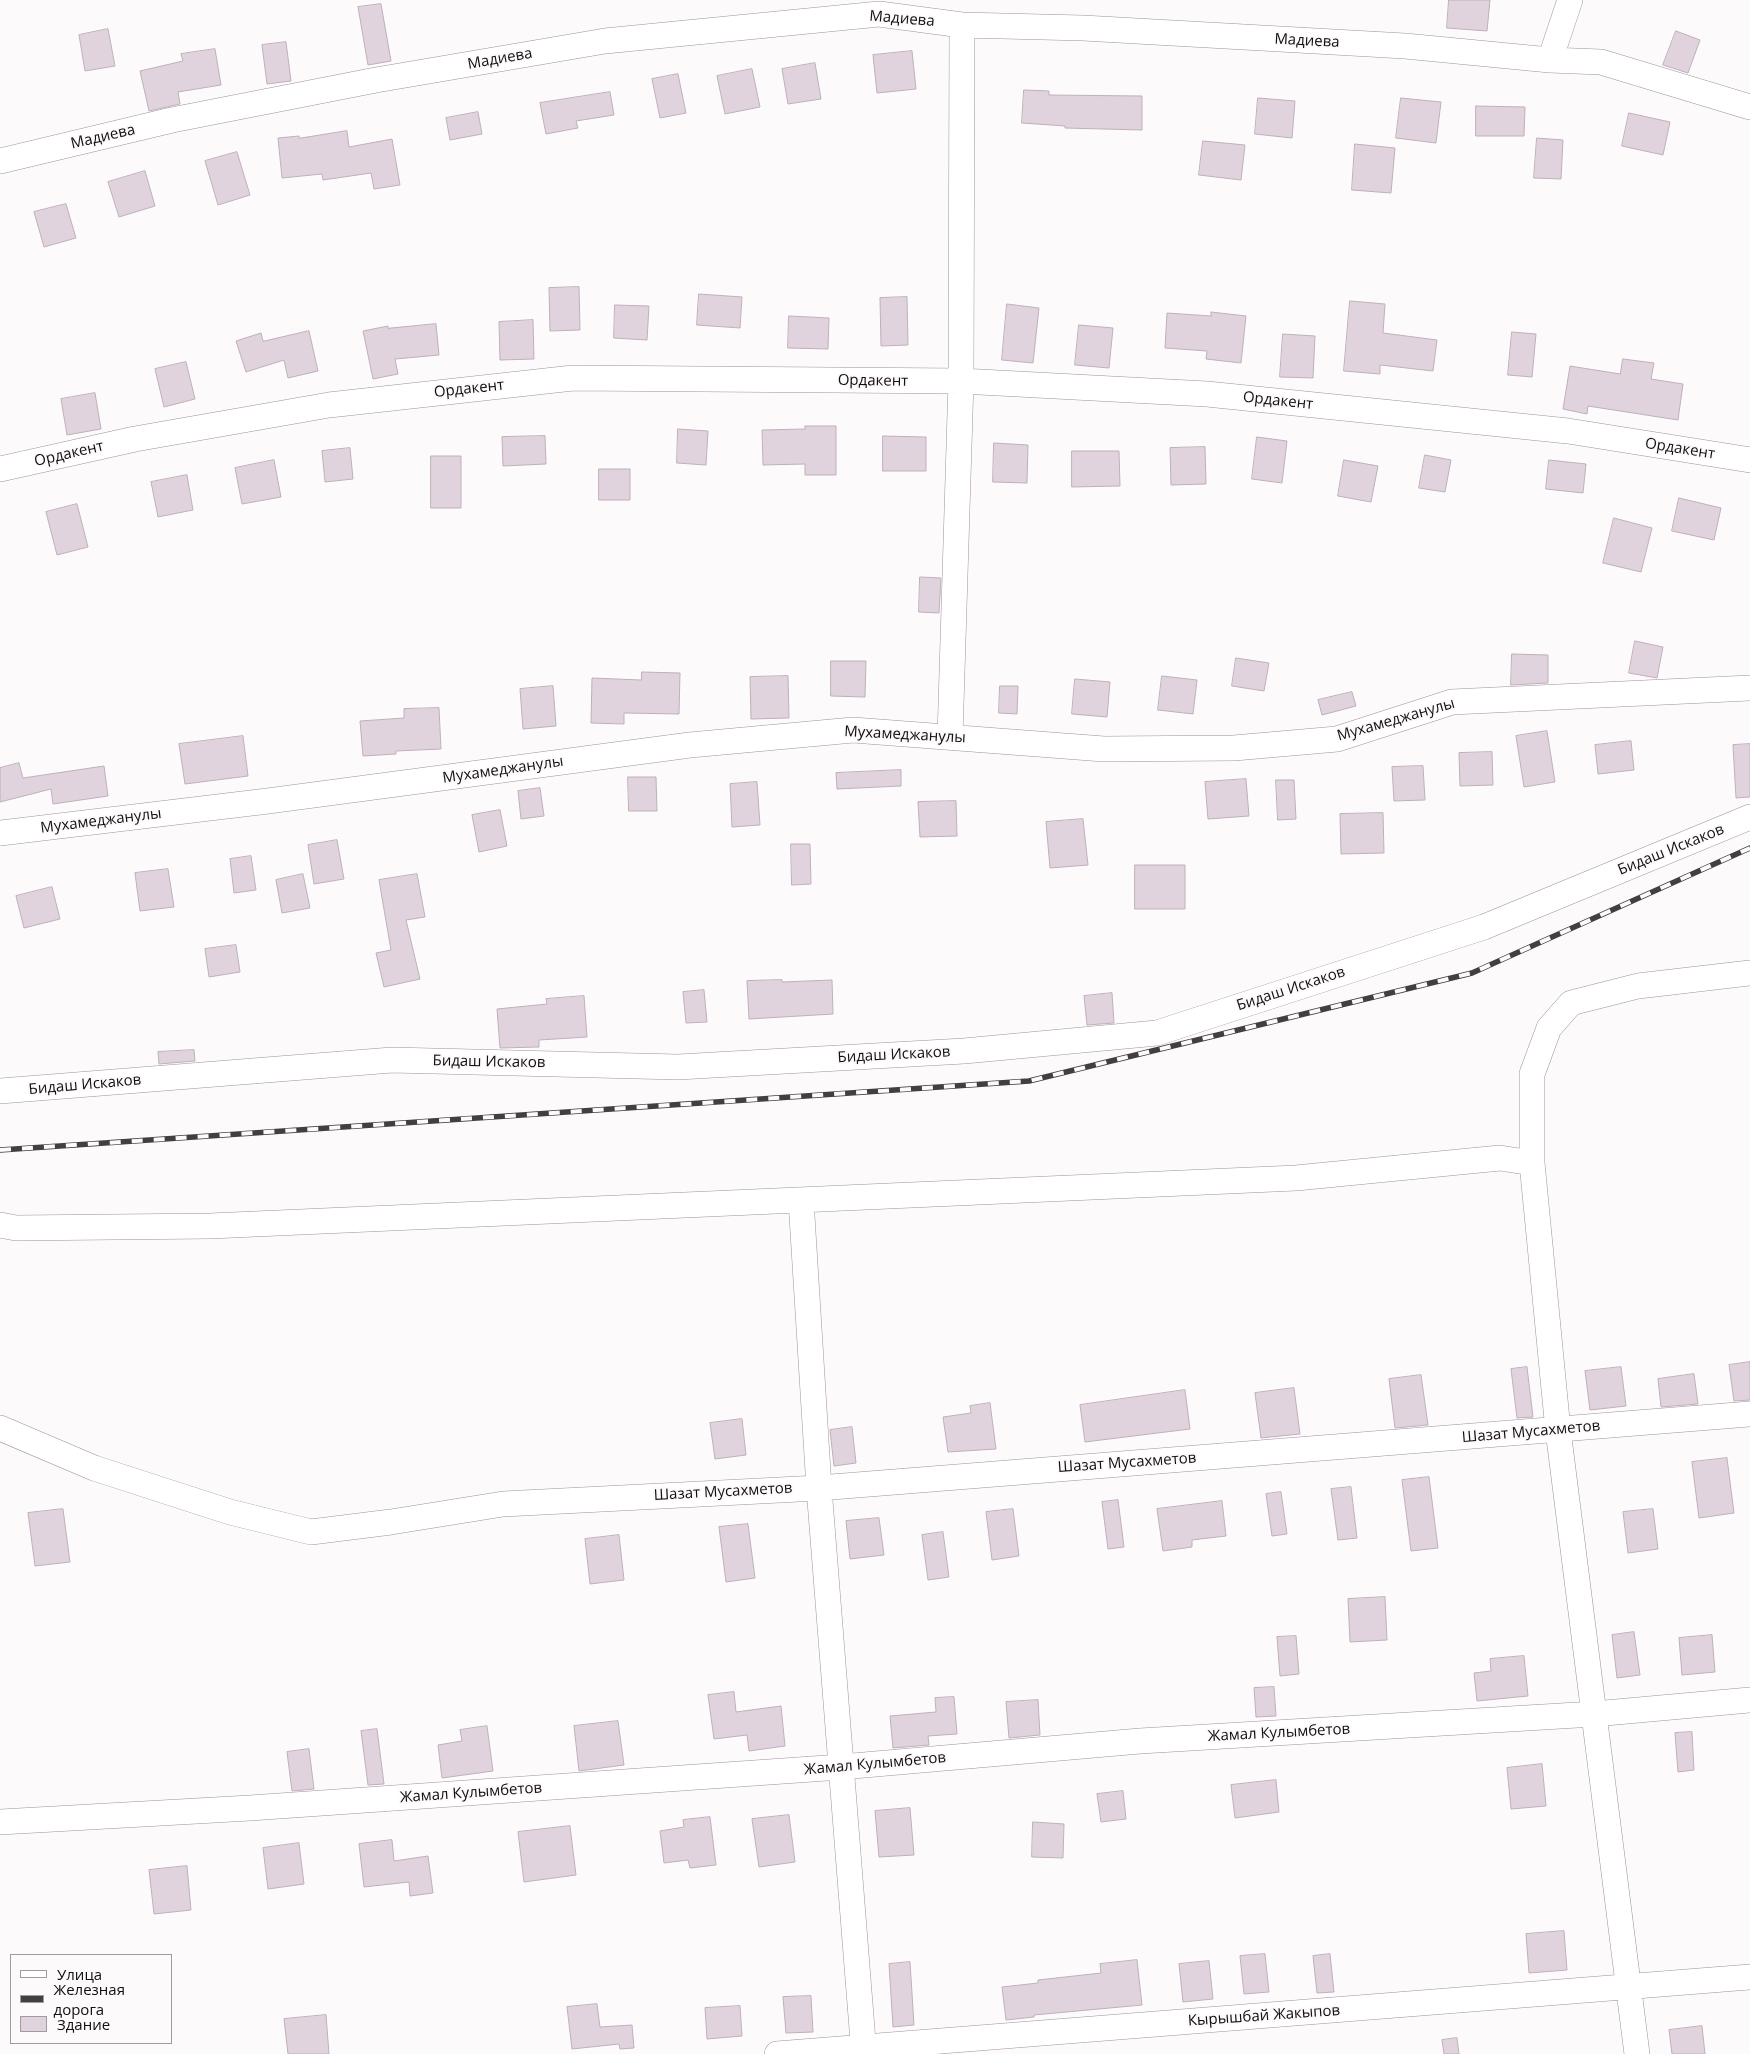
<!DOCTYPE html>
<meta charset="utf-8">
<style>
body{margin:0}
#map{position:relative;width:1750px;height:2054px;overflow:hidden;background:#fdfafc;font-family:"Open Sans",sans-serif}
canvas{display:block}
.legend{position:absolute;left:10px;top:1954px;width:162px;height:90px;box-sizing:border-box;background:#fdfafc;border:1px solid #9f9c9e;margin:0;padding:6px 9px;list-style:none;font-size:15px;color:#120e11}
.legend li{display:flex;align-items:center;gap:10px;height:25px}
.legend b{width:25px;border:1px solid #9f9c9e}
</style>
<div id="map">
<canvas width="1750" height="2054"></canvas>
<ul class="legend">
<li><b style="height:6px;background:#fff"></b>Улица</li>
<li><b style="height:6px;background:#423e41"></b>Железная дорога</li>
<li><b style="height:14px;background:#e1d3dd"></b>Здание</li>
</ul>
</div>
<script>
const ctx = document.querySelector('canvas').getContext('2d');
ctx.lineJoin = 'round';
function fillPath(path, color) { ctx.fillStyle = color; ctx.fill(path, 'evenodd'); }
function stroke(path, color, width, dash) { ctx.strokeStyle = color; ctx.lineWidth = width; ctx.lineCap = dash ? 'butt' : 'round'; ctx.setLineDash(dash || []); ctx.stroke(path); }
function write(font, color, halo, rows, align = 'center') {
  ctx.font = font + ' "Open Sans",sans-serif'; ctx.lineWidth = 4; ctx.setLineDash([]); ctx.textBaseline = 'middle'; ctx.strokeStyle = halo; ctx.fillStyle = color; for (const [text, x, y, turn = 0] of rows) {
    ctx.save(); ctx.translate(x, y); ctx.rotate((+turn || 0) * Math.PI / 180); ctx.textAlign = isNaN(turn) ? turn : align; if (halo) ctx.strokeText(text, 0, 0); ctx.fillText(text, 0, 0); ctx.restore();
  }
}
const building = new Path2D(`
 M1449 0H1490L1487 31 1447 28Z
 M381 4 391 61 368 65 358 7Z
 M108 29 115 66 85 71 79 35Z
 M1676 31 1700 40 1688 73 1663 65Z
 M286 42 291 81 267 84 262 45Z
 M215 49 221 85 178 92 180 104 149 111 140 71 183 61 181 54Z
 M912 51 916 89 877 93 873 55Z
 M815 63 821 99 788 104 782 69Z
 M752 69 760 107 725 114 717 76Z
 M678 74 686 113 660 118 652 79Z
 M1024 90 1049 91V95L1142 96V130L1065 128V126L1022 123Z
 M610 92 614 115 576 121 578 128 546 134 540 103Z
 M1258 98 1295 101 1292 138 1255 134Z
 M1401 98 1441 102 1436 143 1396 138Z
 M1476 106 1525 107 1524 136H1476Z
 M478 112 482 134 450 140 446 118Z
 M1629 113 1670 122 1663 155 1622 146Z
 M347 131 349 147 392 139 400 185 374 189 371 173 323 180 322 174 282 178 278 138 299 136V138Z
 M1537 138 1563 140 1561 179 1534 178Z
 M1203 141 1245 145 1241 180 1199 175Z
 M1355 144 1395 148 1391 193 1352 190Z
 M237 152 250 195 218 205 205 161Z
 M145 171 155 206 119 217 108 182Z
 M66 204 76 238 44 247 34 212Z
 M579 287 580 330 550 331 549 288Z
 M699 294 742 297 740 328 697 325Z
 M907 297 908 345 881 346 880 298Z
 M1350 301 1385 304 1383 333 1437 340 1433 371 1380 365V374L1344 371Z
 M1007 304 1039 308 1033 363 1002 360Z
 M615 305 649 306 647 340 614 338Z
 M1211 312 1246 316 1241 363 1206 359 1207 351 1165 348 1167 313 1211 316Z
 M789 316 829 318 828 349 788 348Z
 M533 320 534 359 500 360 499 322Z
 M436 324 439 355 395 359 398 374 373 379 363 331 388 326V328Z
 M1079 325 1113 328 1109 368 1075 365Z
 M309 331 318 371 288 378 284 360 246 372 236 341 261 333 263 341Z
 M1512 332 1536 334 1532 377 1508 375Z
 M1283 334 1315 336 1313 378 1280 377Z
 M1623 359 1654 363 1651 379 1683 384 1678 420 1588 406 1587 414 1563 409 1570 366 1620 374Z
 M186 362 195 399 164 407 155 369Z
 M95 393 101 429 67 435 61 399Z
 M805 426H836V475H805V464L763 465 762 430 805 429Z
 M678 429 708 431 706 465 677 463Z
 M545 436 546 464 503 466 502 437Z
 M883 436 926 437V471H883Z
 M1257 437 1287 441 1282 483 1252 479Z
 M994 443 1028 445 1027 483 993 482Z
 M1205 447 1206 484 1171 485 1170 448Z
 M350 448 353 479 325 482 322 451Z
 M1072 451H1119L1120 486 1072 487Z
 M1425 455 1451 460 1445 492 1419 488Z
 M431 456H461V508H431Z
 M274 460 281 497 242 504 235 468Z
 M1344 460 1378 466 1371 502 1338 496Z
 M1549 460 1586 464 1583 493 1546 489Z
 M599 469H630V500H599Z
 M187 475 193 510 158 517 151 482Z
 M1679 498 1721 508 1714 540 1672 531Z
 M77 504 88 547 57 555 46 512Z
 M1614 518 1652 528 1641 572 1603 563Z
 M920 577 941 578 939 613 919 612Z
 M1635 641 1663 647 1657 678 1629 673Z
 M1512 654 1548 655V683L1511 685Z
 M1236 658 1269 663 1264 691 1232 686Z
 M831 661H866L865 697 831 696Z
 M642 672 680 673 679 714 624 713V724L591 723 592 678 641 680Z
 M788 676 789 718 751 719 750 677Z
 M1162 676 1197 680 1193 714 1158 710Z
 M1075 679 1110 682 1107 717 1072 714Z
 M553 686 556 726 523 729 520 689Z
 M1000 686H1018L1017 714 999 713Z
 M1352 692 1356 706 1322 715 1318 700Z
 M439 708 441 749 396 751V754L363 756 360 721 404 718V709Z
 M1547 731 1555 782 1524 787 1516 736Z
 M243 736 248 776 185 784 179 744Z
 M1631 741 1634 770 1598 774 1595 745Z
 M1750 744V797L1736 798 1733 745Z
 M1492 752 1493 785 1460 786 1459 753Z
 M19 763 23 778 104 766 108 796 53 804 51 789 0 802V768Z
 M1423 766 1425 800 1394 801 1392 767Z
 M901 770V786L837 789 836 773Z
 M628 777H656L657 811H629Z
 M1246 779 1249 816 1208 819 1205 782Z
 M1276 780H1294L1296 819 1278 820Z
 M757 782 760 825 732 827 730 784Z
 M540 788 544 816 521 819 518 791Z
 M956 801 957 836 920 837 918 802Z
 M500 810 507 846 479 852 472 815Z
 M1383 813 1384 853 1341 854 1340 814Z
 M1083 819 1088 865 1050 868 1046 822Z
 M337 840 344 879 314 884 308 845Z
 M791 844H810L811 884 792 885Z
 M251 856 256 890 234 893 230 859Z
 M1135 865H1185V909H1135Z
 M168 869 174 907 140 911 135 873Z
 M303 874 310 908 282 913 276 880Z
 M417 874 425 917 406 920 420 979 384 987 376 953 391 950 379 880Z
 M52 887 60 919 24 928 16 896Z
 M236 945 240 972 209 977 205 949Z
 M782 980V982L832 980 833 1014 749 1019 747 981Z
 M704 990 707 1022 686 1023 683 992Z
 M1112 993 1114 1023 1087 1025 1084 996Z
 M584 996 587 1037 539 1040V1047L500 1048 497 1009 547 1004 546 999Z
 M194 1050 195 1061 159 1064 158 1052Z
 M1750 1362V1400L1734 1401 1729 1365Z
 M1527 1367 1533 1417 1517 1418 1511 1369Z
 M1621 1367 1626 1406 1590 1410 1585 1371Z
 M1694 1374 1698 1404 1661 1407 1658 1379Z
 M1421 1375 1428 1425 1395 1428 1389 1379Z
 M1294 1388 1300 1434 1261 1438 1255 1393Z
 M1185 1390 1190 1429 1085 1442 1080 1405Z
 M990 1403 996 1449 948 1452 943 1417 971 1413 970 1406Z
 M742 1419 746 1455 715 1459 710 1423Z
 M852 1427 856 1463 834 1466 830 1430Z
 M1727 1458 1734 1513 1699 1518 1692 1462Z
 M1429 1477 1438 1548 1411 1551 1402 1480Z
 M1351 1487 1357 1538 1338 1540 1331 1489Z
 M1281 1492 1287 1534 1272 1536 1266 1494Z
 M1118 1500 1124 1547 1108 1549 1102 1502Z
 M1222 1501 1226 1536 1192 1540V1547L1163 1551 1157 1509Z
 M63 1509 70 1562 35 1566 28 1513Z
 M1013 1509 1019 1556 992 1560 986 1512Z
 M1653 1509 1658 1549 1628 1553 1623 1512Z
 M879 1518 884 1555 850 1559 846 1521Z
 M748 1524 755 1578 726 1582 719 1527Z
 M943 1532 949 1577 928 1580 922 1535Z
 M619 1535 624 1580 590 1584 585 1539Z
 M1385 1597 1387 1640 1350 1642 1348 1599Z
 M1634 1632 1640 1675 1617 1678 1612 1635Z
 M1712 1635 1715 1672 1682 1675 1679 1638Z
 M1296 1636 1299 1674 1280 1676 1277 1637Z
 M1524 1656 1528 1696 1477 1701 1474 1673 1491 1671 1490 1659Z
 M1274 1687 1276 1716 1256 1717 1254 1688Z
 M734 1692 736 1712 781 1706 785 1746 749 1751 747 1735 714 1739 708 1695Z
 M954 1697 957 1734 928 1736 929 1745 893 1748 890 1716 936 1712 935 1698Z
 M1038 1700 1040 1735 1009 1738 1006 1702Z
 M618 1721 624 1765 579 1771 574 1726Z
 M487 1726 493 1771 442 1778 438 1745 462 1741 460 1730Z
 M377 1729 384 1784 368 1785 361 1731Z
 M1692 1732 1694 1770 1678 1772 1675 1733Z
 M309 1749 314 1789 292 1791 287 1752Z
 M1542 1764 1546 1806 1511 1809 1507 1768Z
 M1276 1780 1279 1812 1235 1818 1231 1785Z
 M1123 1791 1126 1819 1101 1822 1097 1794Z
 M910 1808 914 1855 879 1857 875 1811Z
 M789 1815 795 1862 759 1867 752 1819Z
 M710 1817 716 1865 690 1868 688 1860 664 1863 660 1831 684 1827 683 1820Z
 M1033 1822 1064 1824 1063 1858 1032 1857Z
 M570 1826 576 1875 524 1882 518 1832Z
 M392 1840 394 1861 428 1856 433 1893 410 1896 409 1882 364 1887 359 1844Z
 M299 1843 304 1884 268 1889 263 1848Z
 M187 1866 191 1910 154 1914 149 1870Z
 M1564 1931 1567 1970 1529 1973 1526 1934Z
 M1265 1954 1269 1992 1244 1994 1240 1956Z
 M1330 1954 1334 1992 1317 1993 1313 1956Z
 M1137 1960 1142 2005 1034 2015V2017L1006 2020 1002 1987 1038 1983V1980L1101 1973 1100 1964Z
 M1209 1961 1213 1999 1183 2002 1179 1964Z
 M910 1962 914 2025 893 2027 889 1964Z
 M811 1996 813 2032 786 2033 783 1997Z
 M597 2004 600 2027 632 2025 634 2048 620 2049 619 2044 572 2049 567 2007Z
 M740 2006 742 2036 707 2039 705 2008Z
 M326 2015 329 2054H288L284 2019Z
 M1702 2026 1705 2054H1672L1669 2030Z
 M1457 2038 1459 2054H1444L1442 2040Z`);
fillPath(building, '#e1d3dd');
stroke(building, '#beb0ba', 1);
const minor = new Path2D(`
 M1550 60 1570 0
 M0 161 172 120 376 80 605 41 879 14 962 25 1083 28 1405 46 1550 60 1601 62 1750 107
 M0 469 135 439 329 405 573 378 961 381 1207 394 1568 431 1750 460
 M950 737 961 381 962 25
 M0 833 268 801 690 745 853 730 1104 749 1234 748 1337 739 1452 702 1750 688
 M0 1091 392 1060 678 1067 964 1051 1157 1033 1484 927 1750 817
 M1532 1163 1558 1430 1637 2054
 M801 1200 819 1488 864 2054
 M0 1225 16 1228 210 1226 1296 1178 1500 1158 1532 1163V1074L1549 1028 1571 1003 1638 986 1750 973
 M0 1428 94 1468 230 1512 311 1532 391 1522 503 1504 819 1488 1750 1414
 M0 1822 250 1808 841 1767 1140 1741 1594 1714 1750 1700
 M777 2054 1750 1977`);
stroke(minor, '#9f929b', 26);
stroke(minor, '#fff', 25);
const rail = new Path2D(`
 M0 1150 1029 1081 1472 973 1750 848`);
stroke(rail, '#423e41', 5.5);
stroke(rail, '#fdfafc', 4, [11]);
write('15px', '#120e11', '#fdfafc', [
 ["Мадиева",902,19,5],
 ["Мадиева",1307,41,3],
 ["Мадиева",500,59,-10],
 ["Мадиева",103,137,-13],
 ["Ордакент",873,381,1],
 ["Ордакент",469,389,-6],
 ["Ордакент",1278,401,6],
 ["Ордакент",1680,449,9],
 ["Ордакент",69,454,-13],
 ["Мухамеджанулы",1396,720,-16],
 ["Мухамеджанулы",905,735,3],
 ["Мухамеджанулы",503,770,-8],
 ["Мухамеджанулы",101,821,-7],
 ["Бидаш Искаков",1671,850,-22],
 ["Бидаш Искаков",1291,989,-18],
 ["Бидаш Искаков",894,1055,-3],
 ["Бидаш Искаков",489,1062,1],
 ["Бидаш Искаков",85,1085,-5],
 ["Шазат Мусахметов",1531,1432,-5],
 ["Шазат Мусахметов",1127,1463,-4],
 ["Шазат Мусахметов",723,1492,-3],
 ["Жамал Кулымбетов",1279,1733,-3],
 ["Жамал Кулымбетов",875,1764,-5],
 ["Жамал Кулымбетов",471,1793,-4],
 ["Кырышбай Жакыпов",1264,2016,-4]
]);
</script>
